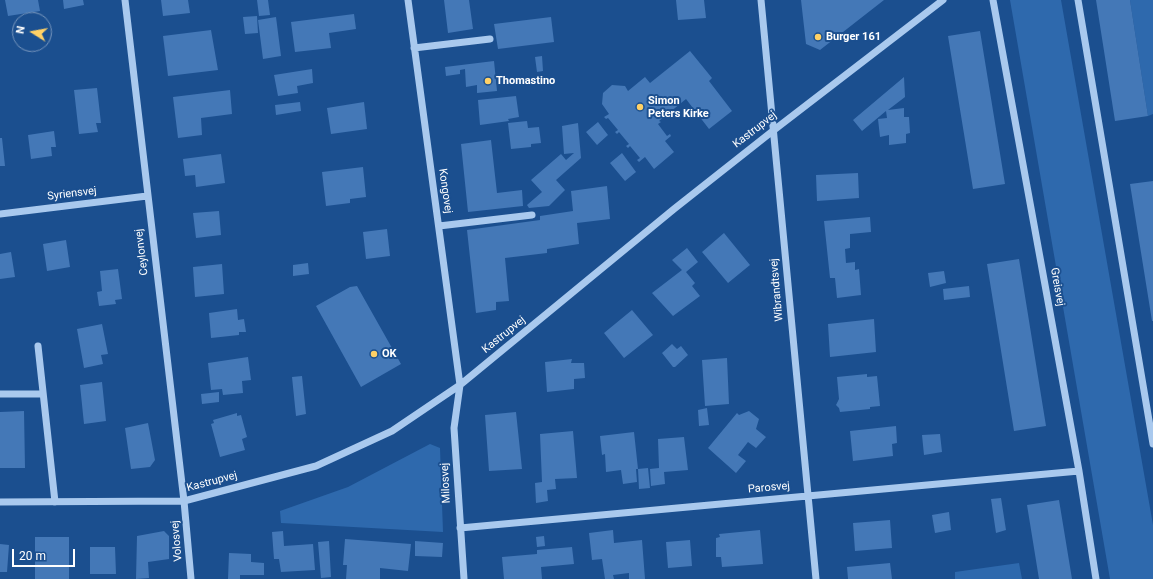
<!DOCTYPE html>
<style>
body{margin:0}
#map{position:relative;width:1153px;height:579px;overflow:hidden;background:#1b4f8f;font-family:Roboto,sans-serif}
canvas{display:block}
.north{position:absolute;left:12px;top:12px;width:40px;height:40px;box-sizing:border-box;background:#1b4f8f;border:1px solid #7695bc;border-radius:50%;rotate:281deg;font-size:11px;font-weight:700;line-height:16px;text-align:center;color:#fff}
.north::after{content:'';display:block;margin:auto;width:14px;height:18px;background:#ffd166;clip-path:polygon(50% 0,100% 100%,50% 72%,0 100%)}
.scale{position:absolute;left:12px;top:549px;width:63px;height:18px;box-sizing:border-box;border:2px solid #fff;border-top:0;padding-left:5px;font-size:12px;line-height:14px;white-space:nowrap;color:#fff;-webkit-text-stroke:3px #1b4f8f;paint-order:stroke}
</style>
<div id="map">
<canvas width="1153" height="579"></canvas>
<div class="north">N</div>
<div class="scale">20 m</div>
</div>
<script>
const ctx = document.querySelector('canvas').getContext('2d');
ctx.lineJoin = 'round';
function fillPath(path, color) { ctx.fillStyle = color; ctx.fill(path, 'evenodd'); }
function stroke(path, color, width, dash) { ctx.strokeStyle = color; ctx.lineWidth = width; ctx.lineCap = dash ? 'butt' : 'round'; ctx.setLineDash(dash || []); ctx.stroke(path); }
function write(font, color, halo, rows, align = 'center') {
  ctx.font = font + ' Roboto,sans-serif'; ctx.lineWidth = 4; ctx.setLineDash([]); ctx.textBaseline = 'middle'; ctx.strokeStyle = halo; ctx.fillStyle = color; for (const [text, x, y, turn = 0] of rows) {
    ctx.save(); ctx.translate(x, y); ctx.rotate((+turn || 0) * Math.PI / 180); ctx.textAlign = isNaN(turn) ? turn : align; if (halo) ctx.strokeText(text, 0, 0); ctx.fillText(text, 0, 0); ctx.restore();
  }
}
fillPath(new Path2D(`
 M1010 0H1061L1153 525V579H1110Z
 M1130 0H1153V114L1148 116Z
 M430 444 440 448 443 532 281 523 280 511 348 487Z
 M1019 563 1022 579H955V572Z`), '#2e69ad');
fillPath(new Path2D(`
 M5 0H38L40 11 8 16Z
 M63 0H83L84 5 64 9Z
 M161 0H188L190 13 163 16Z
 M257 0H268L270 15 259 16Z
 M444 0H469L473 29 448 33Z
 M676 0H704L706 18 678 20Z
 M801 0H884L820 50 806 44Z
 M1096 0H1130L1148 116 1115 121Z
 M354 14 356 29 329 33 331 48 295 52 291 22Z
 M257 16 258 33 245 34 243 17Z
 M276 17 281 56 263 59 258 20Z
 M551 17 554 42 498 49 494 24Z
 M211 30 218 70 168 76 163 36Z
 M980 31 1005 184 973 189 948 36Z
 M690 51 712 78 709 81 732 111 709 129 686 99 659 121 661 122 658 124 667 136 670 134 671 136 665 141 674 152 654 169 645 157 639 162 637 160 640 158 630 146 628 148 626 146 629 144 619 132 617 134 615 132 618 130 608 118 606 119 604 117 609 114 602 104 603 93 612 85 625 86 628 91 645 77 650 83Z
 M542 56 543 71 537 72 535 57Z
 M494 61 497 91 477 93V85L466 87 465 69 460 70V74L446 76 445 67Z
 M312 69 313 83 297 86 298 93 278 96 274 75Z
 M904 77 905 97 888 110 904 108V117H909L910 133 906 134V143L889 145V135L880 137 878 119 887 118 886 111 862 131 853 120Z
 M97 88 101 123H96L98 132 79 134 74 90Z
 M230 90 232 114 201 118 202 135 178 138 173 97Z
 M516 96 519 117 508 119 509 121 480 125 478 100Z
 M300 102 301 111 276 115 275 105Z
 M364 102 367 129 331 134 327 108Z
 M527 121 528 128 539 127 541 143 531 144V147L511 149 508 123Z
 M598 122 608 135 597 145 586 132Z
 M578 123 581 158 556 180 565 190 549 206 529 208 527 205 542 192 531 180 561 154 566 160 574 153 564 154 562 126Z
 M54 131 56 147H51L52 156 31 159 28 135Z
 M0 138H2L5 166H0Z
 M491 140 497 193 522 190 523 206 468 212 461 144Z
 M622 153 636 172 625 181 610 163Z
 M221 154 225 183 196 187 195 175 185 176 183 159Z
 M363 167 366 197 350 199V203L326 206 322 172Z
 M858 173 859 198 817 201 816 175Z
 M1153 181V321H1152L1130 184Z
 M607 186 610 219 577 223 579 244 547 249V253L505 258 509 301 496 302V310L476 313 467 230 540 220V216L573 211 571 191Z
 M219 211 221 235 196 238 193 213Z
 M870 217 871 232 850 234V248L845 249 846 263 855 262V270L859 269 861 295 837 298 835 278H830L824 221Z
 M387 229 390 256 366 259 363 232Z
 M724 233 750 265 728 283 702 252Z
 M66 240 70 267 47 271 43 244Z
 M687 248 698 262 686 272 695 283 692 286 700 296 673 316 652 293 682 270 672 260Z
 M11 252 15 277 0 279V254Z
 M1019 259 1046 426 1014 431 987 264Z
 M308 263 309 274 293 276V265Z
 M222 264 224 294 195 297 193 267Z
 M118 269 122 299 115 300 116 304 99 306 97 292 102 291 100 271Z
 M944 271 946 283 930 287 928 273Z
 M357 286 401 364 361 387 316 306 350 287Z
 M969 286 970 297 944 300 943 289Z
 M237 309 238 320 244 319 246 332H239V335L211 338 209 313Z
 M632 310 653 335 624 358 604 333Z
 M874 319 876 352 830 357 828 324Z
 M102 324 108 354 101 355 103 364 84 368 77 329Z
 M672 344 677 349 681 346 688 355 675 367H673L662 353Z
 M248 357 251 380 242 381 243 393 223 395 222 389 211 390 208 363Z
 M727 358 729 404 705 406 702 360Z
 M572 359 571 363H584L585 378 574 379V389L547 392 545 362Z
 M867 374V377L877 376 880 406 870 407V409L840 412 839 408 836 405 839 399 837 377Z
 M302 376 306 414 296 416 292 377Z
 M102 382 106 421 84 424 80 385Z
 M219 392V402L202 404 201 394Z
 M707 408 709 425 699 426 698 410Z
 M24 411 25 468H0V412Z
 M749 411 759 419 756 429 766 437 756 448 748 442 738 455 746 461 736 473 708 448 737 413 739 415Z
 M516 412 522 469 489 471 485 415Z
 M237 413V416L241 415 247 437 242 439 245 450 220 457 211 424 214 423 213 420Z
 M148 423 155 460 150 467 131 469 125 428Z
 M896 426 897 443 892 444 893 456 853 461 850 431Z
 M573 431 577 478 555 479 556 489 547 490 548 501 536 503 535 483 542 482 540 434Z
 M634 432 638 469H636L637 482 623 484 621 470 606 472 605 454 602 455 600 436Z
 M940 434 942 452 924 455 922 435Z
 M684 437 688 470 664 472 665 484 651 486 650 469 659 468 658 439Z
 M648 468 650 488 639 489 638 469Z
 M1001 498 1006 530 996 533 991 499Z
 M1059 500 1072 579H1039L1027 505Z
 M949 512 951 530 935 533 932 515Z
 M890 520 892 548 855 551 853 523Z
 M613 530 614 543 642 540 645 579H629V573L613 575 614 579H605L602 559 592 560 589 533Z
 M760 530 763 564 722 567 721 557H716V538L720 537 719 534Z
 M164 531 169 536V559L148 562 149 578 136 579 137 536Z
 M283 531 284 546 313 544 315 570 281 572 279 559H274L272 532Z
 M544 536 545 546 537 547 536 537Z
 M35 537H69V579H35Z
 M345 539 411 544 408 571 380 568V579H346L347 565H343Z
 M690 540 692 566 668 568 666 542Z
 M329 541 331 577 321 578 318 542Z
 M415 541 443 543 442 557 415 556Z
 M0 544 9 545 7 572H0Z
 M90 547H115L116 574H90Z
 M572 547 574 564 541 567 542 579H504L502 557 537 554V550Z
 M229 553 251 554V562L264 563V575H240V579H228Z
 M890 563 892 579H848L847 567Z`), '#4478b7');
stroke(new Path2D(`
 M125 0 184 501 191 579
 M408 0 460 385 454 428 464 579
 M761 0 816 579
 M993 0 1079 471 1096 579
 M1078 0 1153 444
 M414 48 490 39
 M0 214 147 196
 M439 226 532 215
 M38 346 55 502
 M0 394H43
 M0 502 184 501 316 466 392 431 460 385 674 209 774 130 943 0
 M460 528 1079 471`), '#a9c9ee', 7);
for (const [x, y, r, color] of [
 [818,37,4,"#ffd166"],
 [488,81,4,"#ffd166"],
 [640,107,4,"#ffd166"],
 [374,354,4,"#ffd166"]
]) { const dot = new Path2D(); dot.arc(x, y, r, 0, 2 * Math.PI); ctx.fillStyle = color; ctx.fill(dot); stroke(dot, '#1b4f8f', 1.5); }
write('bold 11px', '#fff', '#1b4f8f', [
 ["Burger 161",826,37],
 ["Thomastino",496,81],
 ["Simon",648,101],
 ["Peters Kirke",648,114],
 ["OK",382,354]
], 'left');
write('11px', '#fff', '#1b4f8f', [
 ["Kastrupvej",755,130,-38],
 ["Kongovej",445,191,82],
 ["Syriensvej",72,194,-7],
 ["Ceylonvej",142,252,-97],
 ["Greisvej",1057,287,80],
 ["Wibrandtsvej",777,290,-95],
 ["Kastrupvej",504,335,-39],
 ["Kastrupvej",212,482,-15],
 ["Milosvej",446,483,-93],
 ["Parosvej",769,488,-5],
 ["Volosvej",177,541,-95]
]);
</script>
